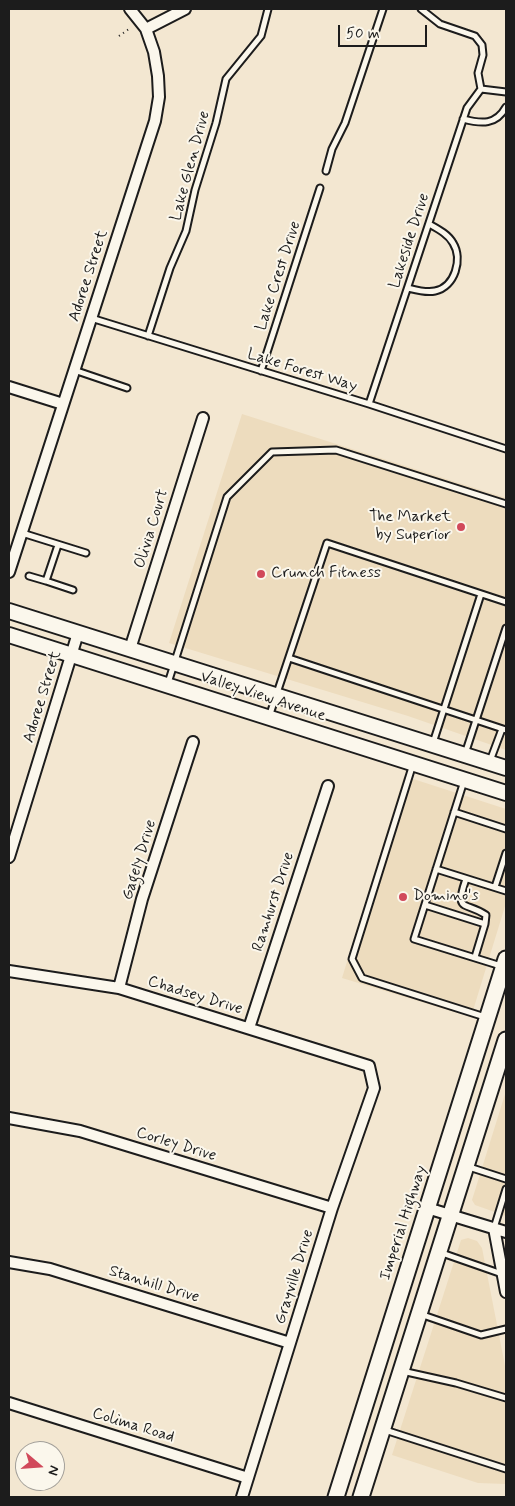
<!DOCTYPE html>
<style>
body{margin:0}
#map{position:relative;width:515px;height:1506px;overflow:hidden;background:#f3e7d1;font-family:Mynerve,sans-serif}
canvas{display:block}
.frame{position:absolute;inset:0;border:10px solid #1c1c1c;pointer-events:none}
.north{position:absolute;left:15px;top:1441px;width:50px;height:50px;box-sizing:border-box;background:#fbf7ec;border:1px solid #a29f99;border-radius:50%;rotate:108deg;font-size:14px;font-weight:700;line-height:20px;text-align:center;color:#1c1c1c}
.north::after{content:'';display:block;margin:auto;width:18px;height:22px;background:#d1495b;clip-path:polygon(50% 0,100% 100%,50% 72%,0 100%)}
.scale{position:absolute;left:338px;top:25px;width:89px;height:22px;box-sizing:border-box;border:2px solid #1c1c1c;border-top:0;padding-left:6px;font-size:15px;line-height:18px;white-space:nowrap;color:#1c1c1c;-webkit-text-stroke:4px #fbf7ec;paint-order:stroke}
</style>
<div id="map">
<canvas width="515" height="1506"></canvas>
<div class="frame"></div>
<div class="north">N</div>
<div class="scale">50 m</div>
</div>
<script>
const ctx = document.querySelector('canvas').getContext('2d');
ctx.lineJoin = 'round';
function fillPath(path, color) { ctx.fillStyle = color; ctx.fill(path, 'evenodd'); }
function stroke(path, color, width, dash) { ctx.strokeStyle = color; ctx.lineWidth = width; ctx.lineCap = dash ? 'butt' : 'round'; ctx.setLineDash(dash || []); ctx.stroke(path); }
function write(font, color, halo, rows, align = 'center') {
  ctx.font = font + ' Mynerve,sans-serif'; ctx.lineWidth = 4; ctx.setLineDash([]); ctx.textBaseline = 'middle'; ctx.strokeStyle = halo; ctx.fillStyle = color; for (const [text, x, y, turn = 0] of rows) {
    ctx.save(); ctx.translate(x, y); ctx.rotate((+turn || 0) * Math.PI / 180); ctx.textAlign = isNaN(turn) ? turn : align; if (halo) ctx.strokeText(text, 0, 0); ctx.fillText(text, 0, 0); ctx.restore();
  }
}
fillPath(new Path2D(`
 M242 414 506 498V750L408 716 169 643Z
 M404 776 506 809V903L471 1017 342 978Z
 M506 1091V1216L475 1205 472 1200Z
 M468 1238 477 1241 482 1248 506 1371V1484L478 1483 392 1455 461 1240Z`), '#eddcbe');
const lane = new Path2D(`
 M421 9 440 24 475 36 482 45 483 55 478 73 481 89 506 92
 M463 119C482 124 496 125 506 107
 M326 171 332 149 345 123 383 9
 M408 288C416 290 426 293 435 291 455 287 463 259 453 243 448 234 438 229 429 224
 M91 318 369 404 506 449
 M148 336 170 268 186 231 195 190 216 123 226 79 261 36 268 9
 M74 370 127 388
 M261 371 320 188
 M369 404 467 108 481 89
 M22 533 86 553
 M58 545 46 581 73 590
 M29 576 46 581
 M289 658 506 730
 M168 683 227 497 272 452 336 450 506 504
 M269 717 327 543 506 602
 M433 743 481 594
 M465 754 506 628
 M490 761 502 729
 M413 764 352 959 362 978 485 1017
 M464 781 414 939 501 966
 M454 812 506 829
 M436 869 506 891
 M466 879C454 913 465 901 486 915L485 924
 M495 887 506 853
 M425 905 485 924 475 957
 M469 1167 506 1179
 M494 1228 506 1189
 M439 1252 502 1274
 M420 1314 481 1335 506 1329
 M402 1371 456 1383 506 1398
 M385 1430 506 1469`);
const street = new Path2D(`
 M146 29 185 9
 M9 387 63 404
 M9 572 155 121 159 97 158 76 154 52 146 29 130 9
 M130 649 203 418
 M9 857 78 633
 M9 971 119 988 369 1066 374 1088 332 1208 242 1497
 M119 988 142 899 193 742
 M249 1028 328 786
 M9 1118 80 1131 332 1208
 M427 1208 506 1232
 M494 1228 506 1292
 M9 1262 50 1269 290 1343
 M9 1403 248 1478`);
const secondary = new Path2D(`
 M9 611 506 768
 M9 635 506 793`);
const primary = new Path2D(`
 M336 1497 506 959
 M361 1497 506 1040`);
stroke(lane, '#1c1c1c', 9);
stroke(street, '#1c1c1c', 14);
stroke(secondary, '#1c1c1c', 18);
stroke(primary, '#1c1c1c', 19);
stroke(new Path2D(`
 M119 36 129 29`), '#1c1c1c', 2, [1, 4]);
stroke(lane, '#fbf7ec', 5);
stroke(street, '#fbf7ec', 10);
stroke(secondary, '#fbf7ec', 14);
stroke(primary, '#fbf7ec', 15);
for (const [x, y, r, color] of [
 [461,527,5,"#d1495b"],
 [261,574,5,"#d1495b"],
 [403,897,5,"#d1495b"]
]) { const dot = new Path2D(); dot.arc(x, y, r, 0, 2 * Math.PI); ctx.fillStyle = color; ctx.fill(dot); stroke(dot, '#fbf7ec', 2); }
write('16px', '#1c1c1c', '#fbf7ec', [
 ["Lake Glen Drive",191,166,-75],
 ["Lakeside Drive",410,241,-72],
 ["Adoree Street",89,276,-72],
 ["Lake Crest Drive",279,276,-72],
 ["Lake Forest Way",302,371,17],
 ["Olivia Court",152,529,-73],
 ["Adoree Street",43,697,-73],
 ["Valley View Avenue",263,697,18],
 ["Gagely Drive",140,860,-73],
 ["Ramhurst Drive",274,902,-72],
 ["Chadsey Drive",195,996,17],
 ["Corley Drive",176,1145,17],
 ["Imperial Highway",404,1223,-72],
 ["Grayville Drive",295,1277,-73],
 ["Stanhill Drive",154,1285,17],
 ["Colima Road",133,1426,17]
]);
write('16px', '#1c1c1c', '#fbf7ec', [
 ["The Market",451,518,"right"],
 ["by Superior",451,536,"right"],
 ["Crunch Fitness",271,574],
 ["Domino's",413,897]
], 'left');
</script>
